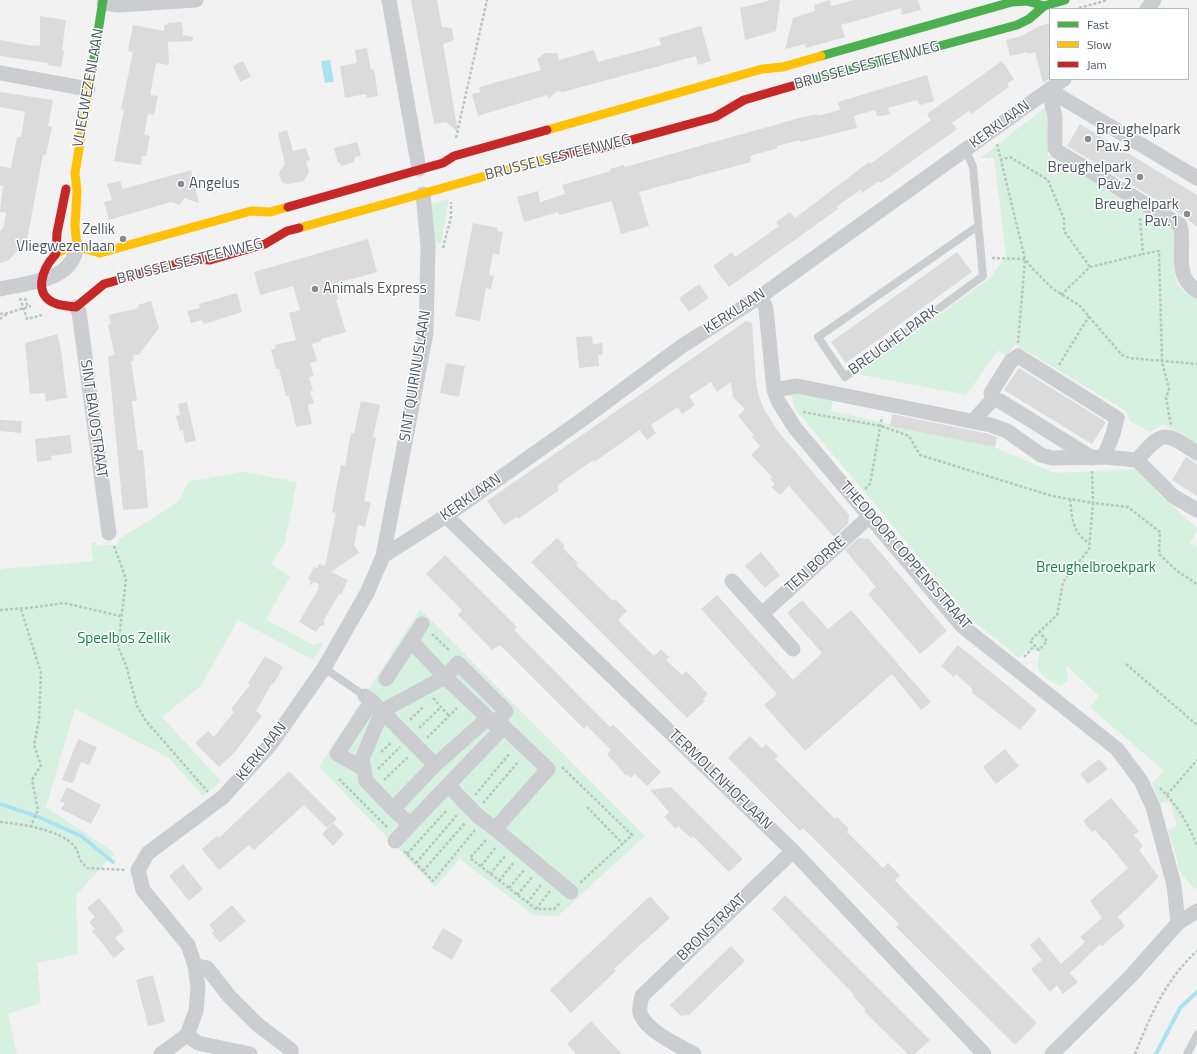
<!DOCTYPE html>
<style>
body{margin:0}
#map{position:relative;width:1197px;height:1054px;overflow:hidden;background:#f2f2f2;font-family:"Titillium Web",sans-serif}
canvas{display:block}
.legend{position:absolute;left:1049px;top:8px;width:140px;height:72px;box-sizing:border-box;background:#fff;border:1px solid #b6bbbf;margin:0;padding:5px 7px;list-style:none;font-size:12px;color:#48545f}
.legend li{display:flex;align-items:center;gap:8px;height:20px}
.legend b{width:20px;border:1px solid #b6bbbf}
</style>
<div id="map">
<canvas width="1197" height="1054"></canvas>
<ul class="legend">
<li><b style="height:5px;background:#4caf50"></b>Fast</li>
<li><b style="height:5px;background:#ffc107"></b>Slow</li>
<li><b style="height:5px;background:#c62828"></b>Jam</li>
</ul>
</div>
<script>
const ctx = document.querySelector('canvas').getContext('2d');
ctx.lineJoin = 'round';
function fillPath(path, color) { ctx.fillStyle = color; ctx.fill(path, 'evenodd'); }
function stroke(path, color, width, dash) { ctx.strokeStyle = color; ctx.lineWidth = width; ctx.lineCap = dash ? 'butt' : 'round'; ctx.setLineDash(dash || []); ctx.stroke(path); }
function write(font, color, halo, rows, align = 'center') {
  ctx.font = font + ' "Titillium Web",sans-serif'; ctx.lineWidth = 3; ctx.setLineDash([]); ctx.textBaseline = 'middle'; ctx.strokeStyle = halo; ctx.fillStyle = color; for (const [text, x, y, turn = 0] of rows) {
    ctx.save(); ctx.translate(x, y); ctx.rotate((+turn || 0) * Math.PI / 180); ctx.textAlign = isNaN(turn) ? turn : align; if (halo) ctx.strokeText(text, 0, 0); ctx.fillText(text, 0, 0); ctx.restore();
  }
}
fillPath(new Path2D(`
 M1047 106 1048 155 1174 230C1178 249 1168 271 1181 289 1184 293 1192 297 1197 299V444L1163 424 1150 432 1130 421 1126 411 1015 344 1007 356 998 351 966 395 862 375 860 372 990 278 1006 256 994 158H980Z
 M449 199 441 242 439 244 434 240 430 204Z
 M790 390 833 400 831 411 994 447 1055 473 1142 469 1157 492 1197 528V531L1190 543 1197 547V888L1195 889 1181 874 1168 830 1177 826 1170 802 1160 803 1152 783 1164 771 1090 707 1099 696 1065 664 1068 674 1067 682 1059 686C1042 675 1033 673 1040 651L1027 650 1019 658 970 618 795 409Z
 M244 472 297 482 285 542 271 564 290 577 266 619 313 645 324 642 313 660 238 620 201 686 162 717 221 781 203 796 169 758 75 709 46 807 115 853 76 895 78 954 37 963 41 1003 8 1014 17 1054H0V569L93 561 91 543 96 542 97 546 117 545 119 539 178 502 189 481Z
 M420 609 645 836 558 916 533 915 460 859 435 887 319 767Z`), '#d6f1e0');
fillPath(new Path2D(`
 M330 60 334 82 325 83 321 61Z`), '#aae2f0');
stroke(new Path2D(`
 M0 804 36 816 81 836 113 862
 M1156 1054 1180 1008 1197 992`), '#aae2f0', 4);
fillPath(new Path2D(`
 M411 0H437L442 27 452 28 454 40 443 44 458 132 446 122 434 124Z
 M771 0H780L776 31 745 40 740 8Z
 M830 0 831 6 854 0H918L921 10 902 15 901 8 841 25 845 37 806 48 805 44 785 49 793 18 815 11 814 5Z
 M40 16 66 20 62 50 64 51 61 67 48 65V63L0 56V40L33 46V45L40 46Z
 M182 22 183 35 193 37V41L168 42 169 65 156 63 150 95 158 96 154 115 148 114 144 135 150 136 146 156H142L141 165 114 161 124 110 121 109 133 52 128 51 133 25 164 31V25H167V23Z
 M1050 23V78L1043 83 1035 52 1028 54 1027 52 1010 56 1006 40 1022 36 1039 26Z
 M701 26 711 61 698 65 696 56 563 92 557 91 549 99 547 95 478 116 472 94 480 92 479 87 541 70 537 59 545 53H557L559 60 594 50 598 62 661 45 659 38Z
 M367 48 371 70 374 69 378 96 367 98 366 94 345 98 340 66 357 63 355 50Z
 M243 61 251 77 240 82 233 66Z
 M1002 61 1014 79 1007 84 1009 87 971 114 969 111 952 123 957 129 881 183 879 181 862 193 860 190 836 207 838 209 729 287 713 266 732 252 735 257 779 226 776 222 790 212 795 218 869 162 870 164 931 120 927 114Z
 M927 75 934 101 920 105 917 100 888 108 890 114 882 116H877L875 110 854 116 857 128 800 142V140L777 146 778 148 750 156 751 162 639 192 649 226 621 234 612 201 559 215 558 212 524 222 517 197 538 191 540 202 565 194 562 185 611 171 610 169 624 165 625 167 803 117 817 114V116L840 110 838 102Z
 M0 92 53 100 48 126 52 127 46 155H43L27 240 9 260 0 263V231L4 227 6 213 0 212 3 186H0V166L11 168 17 137H21L25 112 0 107Z
 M1080 124 1197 195V227L1185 217 1067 146Z
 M287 130 293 151 306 148 310 160 306 161 309 172 304 181 288 184 283 183 279 176 280 171 285 164 278 133Z
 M357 142 361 156 355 157 354 162 341 166 340 163H338L334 148Z
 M191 170 199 203 184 198 180 205 171 202 109 220 104 202 112 200 107 184 120 181 123 189Z
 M473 223 498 228 497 231 503 232 499 255 493 253 489 275 494 276 491 289 486 288 480 321 455 316Z
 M368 239 377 272 334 284 338 299 336 300 346 332 321 339V341L312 344 317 361 310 363 314 376 309 377 313 391H310L314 403 308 405 312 424 296 427 289 396H286L279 369H276L271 350 276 348 275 345 296 340 289 313 300 310 293 286 260 295 254 272Z
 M957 252 972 272 846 363 831 342Z
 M699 284 709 298 689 312 679 298Z
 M237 293 242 312 204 324 202 320 191 323 187 311 200 308 199 304Z
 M151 301 159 328 139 355H133L134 361H131L137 401H132L138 450H143L148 508 123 510 108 356 115 355 108 325 111 324 109 315 139 308 138 305Z
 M746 321 752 323 756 381 759 397 764 409 777 430 849 515 848 524 834 537 789 486 780 495 771 487 775 484 770 479 772 477 751 455 760 446 752 437 754 435 738 416 745 409 733 397 731 382 717 392 711 382 689 396 695 405 682 414 678 407 651 425 656 433 647 440 640 430 594 462 593 460 569 477 557 486 559 490 518 519 517 517 504 525 487 501Z
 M57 334 61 350 67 398 46 401 45 393 30 394 25 343Z
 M592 336 593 344 602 343 603 355H598L599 366 579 368 576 337Z
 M446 363 465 366 459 397 440 393Z
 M1019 368 1106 422 1092 444 1004 390Z
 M361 401 380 405 373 437 376 438 364 501 371 502 365 527 358 525 354 545 359 553 331 572 348 580 341 595 339 594 324 620 325 625 320 626 316 632 299 622 319 588 318 587 319 584 314 582 309 586 311 581 308 579 314 567 317 568 319 564 325 566 336 513 332 512 341 465 345 466 351 433H354Z
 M187 402 196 441 185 443 183 430 180 431 176 416 180 415 178 404Z
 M892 414 989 434 997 437 995 447 890 426Z
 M0 420 22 421 21 433 0 431Z
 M70 435 72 453 51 456 52 460 37 462 35 439Z
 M1186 457 1197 464V496L1172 480Z
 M557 538 565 546 563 548 578 563 576 565 613 601 615 599 627 611 618 620 654 656 661 649 669 657 666 660 682 675 686 671 708 694 703 699 705 701 687 718 531 562Z
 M859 538 869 539 947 631 920 654 868 594 876 587 845 550Z
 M761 552 780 575 765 588 745 566Z
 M445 555 517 627 514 630 586 703 610 727 613 724 661 772 647 786 635 774 631 778 627 774 626 776 607 754 611 750 587 726 584 729 500 645 492 650 458 615 462 610 426 574Z
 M717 595 793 680 822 653 787 613 802 600 828 629 851 610 931 702 921 710 892 674 805 751 764 705 777 694 701 609Z
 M958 645 1037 710 1020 730 971 692 973 690 956 674 954 677 941 666Z
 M265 656 283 667 275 682 271 685 256 711 262 716 235 752 219 767 195 743 208 731 214 737 234 712 231 709 250 685 248 683Z
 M750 736 762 748 766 744 778 756 775 759 835 819 837 817 849 829 847 832 883 868 888 863 900 875 895 880 906 892 1037 1023 1015 1045 896 927 899 924 803 828 800 831 728 758Z
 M78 739 97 747 89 765 81 762 73 783 62 780Z
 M1005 749 1019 766 996 784 983 767Z
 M1099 759 1108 769 1088 784 1080 774Z
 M289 771 337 819 327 828 304 805 254 850 249 845 219 870 202 849 217 836 219 838Z
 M67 787 101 805 91 824 61 809 65 803 60 801Z
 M671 787 743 859 729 872 693 836 691 838 678 826 676 829 664 817 669 812 650 790Z
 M1111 798 1139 831 1134 835 1143 846 1139 850 1159 877 1118 917 1125 926 1102 946 1100 944 1070 973 1078 982 1063 994 1057 985 1050 992 1031 969 1042 960 1030 945 1039 937 1061 964 1085 942 1080 937 1102 918 1090 901 1128 868 1105 840 1104 841 1095 830 1092 832 1083 821Z
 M333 823 344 834 333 846 322 834Z
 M183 864 203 889 189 901 169 876Z
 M785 895 930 1040 915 1054H908L877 1024 864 1011 866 1010 853 996 854 995 772 909Z
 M650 896 670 918 614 969 616 971 571 1013 550 990Z
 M99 898 116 919 124 931 115 938 125 949 114 958 92 931 95 929 89 922 95 917 87 908Z
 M232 905 246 921 220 943 212 933 214 931 209 925Z
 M443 928 463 940 452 960 432 948Z
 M731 946 745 961 689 1015 681 1016 670 1005Z
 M153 975 165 1022 148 1026 136 980Z
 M591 1021 604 1035 622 1054H576L567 1044Z`), '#dbdbdc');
stroke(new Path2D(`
 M1079 8 1108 0
 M456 138 487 0
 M997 144 1025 259 1018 343
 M1000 160 1010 157 1048 180 1064 219V231L1090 267
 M1140 218 1143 254 1159 251 1162 362 1169 389 1166 398 1171 425
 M443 248 451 217V202
 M992 258 1025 259 1033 269 1053 289 1079 305 1122 355 1129 358 1197 364
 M1061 295 1090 267 1143 254
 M20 298 27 319 42 315
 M25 298 28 307
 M0 314 8 313 31 306
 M0 319 7 314
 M1059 365 1089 316
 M803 412 881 426 909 436 920 455 1052 496 1093 503 1089 549 1063 582 1057 615 1030 641 1039 650 1047 641 1039 632
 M1092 471 1093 503 1128 507 1160 532 1159 554 1177 571 1197 584
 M865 489 870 484 882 417
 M1070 499C1072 518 1072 532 1089 543
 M114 546 126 579 118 647 126 665 137 706 146 721 208 792
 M21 609 41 673 39 720 34 745 41 765 32 780 38 810 31 826
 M0 610 28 608 64 603 120 616
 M432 634 450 651
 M1024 657 1034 646
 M1126 664 1197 725
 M433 698 449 716
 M410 720 424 706
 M419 728 440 708
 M427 738 457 708
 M381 752 392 742
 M562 767 632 835 580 883
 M378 769 400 747
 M339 779 388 828
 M384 780 408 757
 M1160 788C1177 805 1188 823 1197 846
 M475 795 510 753
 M1167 795 1197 760
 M483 803 519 761
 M587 807 623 844
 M0 822C21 824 79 831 79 859L87 868 126 870
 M486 840 470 858 536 909H554L561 902
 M404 851 433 881 475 830
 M407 854 447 810
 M416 863 457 815
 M481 866 496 847
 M423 871 465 823
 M490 874 506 855
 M499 881 514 862
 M509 888 524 870
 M517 895 533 876
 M527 903 541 885
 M536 909 550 891
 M1135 1054C1150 1016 1166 979 1197 951`), '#b9c5c2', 2.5, [3, 2]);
stroke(new Path2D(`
 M966 150 973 167 983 276 845 377 818 337 978 226
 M324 668 365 696
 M1187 1054 1197 1035`), '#cbcdd0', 8);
stroke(new Path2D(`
 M389 0 419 169
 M104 3 118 5 196 0
 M1147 9 1154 0
 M0 73 88 89
 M1049 90 1055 117V148L1057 151 1180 225C1186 250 1172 275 1197 291
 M1049 90 1197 178
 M0 289C29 282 72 282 77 246
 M761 296 766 309 774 390 778 401 795 428 962 626 1117 749 1141 781 1153 807 1174 885 1178 923
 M76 307 79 312 109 533
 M774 390 797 386 991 425 1007 431 1041 455 1052 458 1104 457 1137 460 1173 496 1197 510
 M993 399 991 393 1011 361 1018 356 1117 418 1113 434 1104 457
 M973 421 993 399 1000 401 1092 458
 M1137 460C1164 429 1164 432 1197 453
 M446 516 793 851 984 1054
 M383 556 446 516 583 419 682 346 761 296 1064 79
 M732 581 793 649
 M762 614 870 516
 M411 641 422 624
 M445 677 488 718 435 765 393 809 366 781 362 759 382 711Z
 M386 679 411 641 445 677 458 663 506 711 494 724
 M365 696 372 701 435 765
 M494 724 500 731 448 785 478 816 495 829
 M500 731 504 727 548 769 495 829 571 892
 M364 769 337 754 372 701
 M393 809 410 825 448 785
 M395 841 410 825
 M195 966 207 968 229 996 257 1024 291 1050V1054
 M187 1035 198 1043 250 1054
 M161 1054 187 1035 196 1011 198 987 195 966 188 945 143 890 138 870 148 853 223 797 271 744 324 668 367 593 383 556 426 333 428 246 423 194
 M694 1054C679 1046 644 1030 640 1012 639 1007 641 1001 642 996L793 851
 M1052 1054 1130 977 1178 923 1197 911`), '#cbcdd0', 15);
stroke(new Path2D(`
 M821 56 1012 2 1027 1 1044 6 1065 0
 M91 77 103 0
 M806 82 1017 25 1029 19 1044 6`), '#4caf50', 9);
stroke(new Path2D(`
 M547 130 762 69 783 67 821 56
 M299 228 550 158
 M77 246 75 227 77 191 75 173 91 77
 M55 255C70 242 83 248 100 253L251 211 270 212 288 207`), '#ffc107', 9);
stroke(new Path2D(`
 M550 158 583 149 602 148 715 117 744 100 806 82
 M288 207 443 163 454 156 547 130
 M56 253 57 233 66 189
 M55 255C42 269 32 296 57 304 63 306 70 306 76 307L104 284 180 263 198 259 210 260 265 244 287 231 299 228`), '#c62828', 9);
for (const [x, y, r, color] of [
 [1088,139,4,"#848b92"],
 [1140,177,4,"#848b92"],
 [181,184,4,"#848b92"],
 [1187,214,4,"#848b92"],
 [123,239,4,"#848b92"],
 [315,289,4,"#848b92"]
]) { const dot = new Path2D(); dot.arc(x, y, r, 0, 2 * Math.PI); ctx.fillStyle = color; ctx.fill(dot); stroke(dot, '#fff', 1.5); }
write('15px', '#48545f', '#fff', [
 ["BRUSSELSESTEENWEG",867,66,-15],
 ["VLIEGWEZENLAAN",89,88,-80],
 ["KERKLAAN",1000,125,-36],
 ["BRUSSELSESTEENWEG",558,158,-14],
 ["BRUSSELSESTEENWEG",190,262,-14],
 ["KERKLAAN",735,312,-33],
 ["BREUGHELPARK",894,341,-36],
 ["SINT QUIRINUSLAAN",416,376,-81],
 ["SINT BAVOSTRAAT",93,419,82],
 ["KERKLAAN",471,498,-35],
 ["THEODOOR COPPENSSTRAAT",905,556,49],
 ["TEN BORRE",816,565,-42],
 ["KERKLAAN",262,752,-51],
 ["TERMOLENHOFLAAN",720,780,44],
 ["BRONSTRAAT",712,928,-44]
]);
write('15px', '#48545f', '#fff', [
 ["Breughelpark",1096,130],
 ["Pav.3",1096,147],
 ["Breughelpark",1132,168,"right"],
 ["Pav.2",1132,185,"right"],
 ["Angelus",189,184],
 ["Breughelpark",1179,205,"right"],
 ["Pav.1",1179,222,"right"],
 ["Zellik",115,230,"right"],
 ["Vliegwezenlaan",115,247,"right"],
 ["Animals Express",323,289]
], 'left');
write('15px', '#15844b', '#fff', [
 ["Breughelbroekpark",1096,568],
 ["Speelbos Zellik",124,639]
]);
</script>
